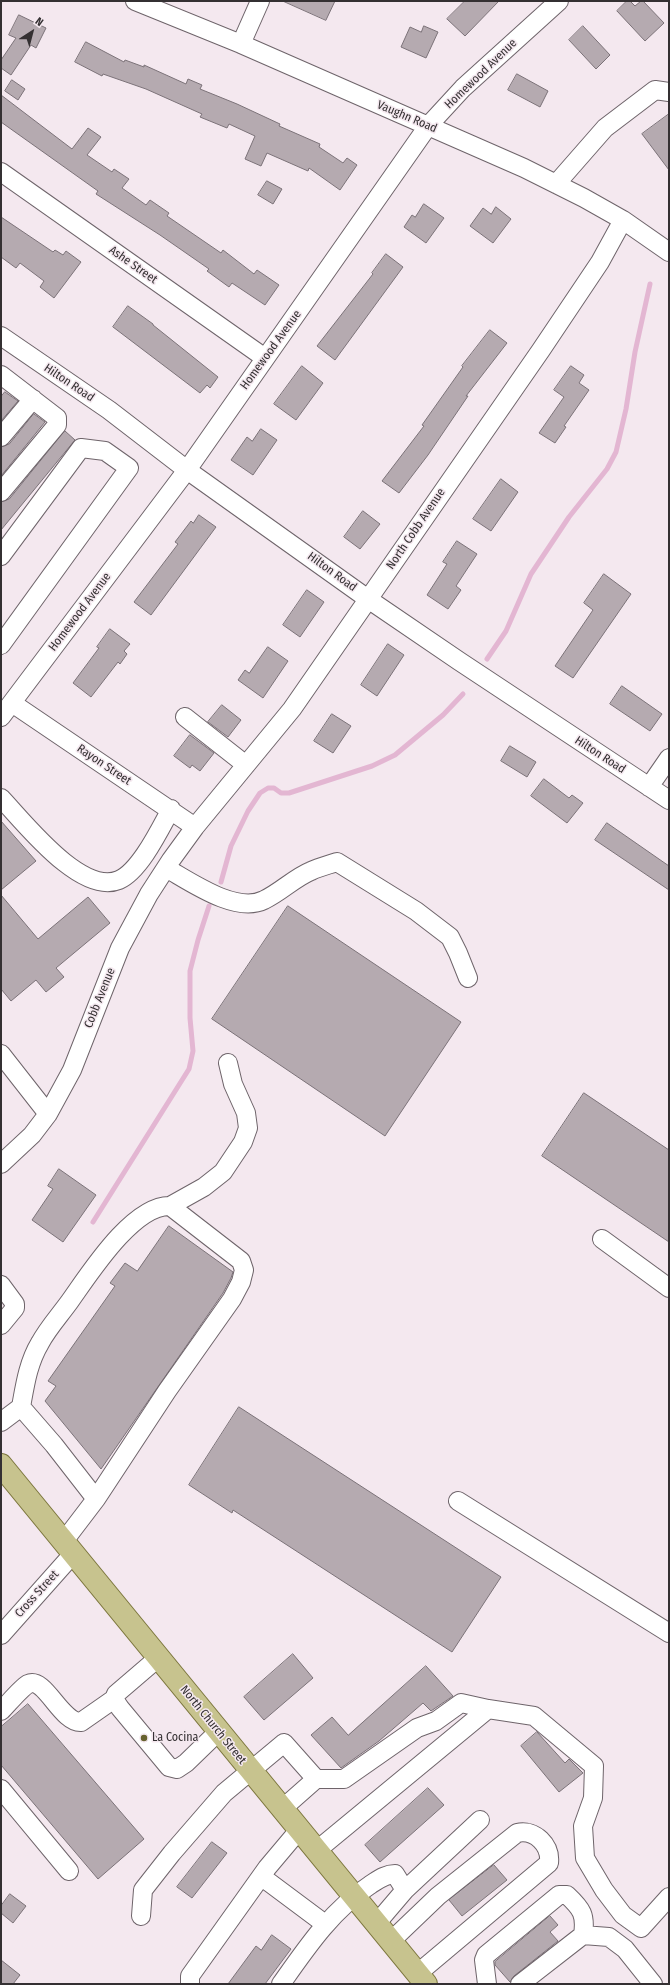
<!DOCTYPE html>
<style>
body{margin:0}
#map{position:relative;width:670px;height:1985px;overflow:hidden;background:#f4e8ef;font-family:"Fira Sans Condensed",sans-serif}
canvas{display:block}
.frame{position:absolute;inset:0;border:2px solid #343032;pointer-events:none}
.north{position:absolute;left:12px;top:12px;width:40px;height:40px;-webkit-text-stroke:3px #f4e8ef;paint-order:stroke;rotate:36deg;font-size:11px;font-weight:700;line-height:16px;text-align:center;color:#343032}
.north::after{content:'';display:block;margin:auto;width:14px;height:18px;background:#343032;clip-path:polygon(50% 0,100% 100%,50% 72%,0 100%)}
</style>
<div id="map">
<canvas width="670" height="1985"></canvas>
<div class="frame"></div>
<div class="north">N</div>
</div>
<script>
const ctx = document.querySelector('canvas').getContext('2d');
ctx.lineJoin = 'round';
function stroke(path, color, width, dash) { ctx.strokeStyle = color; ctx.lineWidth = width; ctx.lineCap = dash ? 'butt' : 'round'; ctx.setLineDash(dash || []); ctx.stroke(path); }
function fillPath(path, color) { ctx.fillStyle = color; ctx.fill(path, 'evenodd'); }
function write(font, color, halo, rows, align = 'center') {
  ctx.font = font + ' "Fira Sans Condensed",sans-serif'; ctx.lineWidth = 3; ctx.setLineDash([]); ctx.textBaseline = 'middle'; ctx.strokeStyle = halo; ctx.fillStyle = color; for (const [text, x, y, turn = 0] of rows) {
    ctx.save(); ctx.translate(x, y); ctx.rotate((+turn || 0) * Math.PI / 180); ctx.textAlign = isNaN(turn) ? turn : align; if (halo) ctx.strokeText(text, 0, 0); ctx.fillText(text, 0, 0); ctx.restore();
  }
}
stroke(new Path2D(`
 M487 659 506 631 531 574 569 517 607 469 616 452 626 409 635 352 650 284
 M221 882 231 846 248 811 260 793 268 788H274L281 793H289L372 766 395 755 443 715 463 694
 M93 1222 189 1069 193 1051 190 1018V971L198 940 209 906`), '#e3b6d2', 5);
const building = new Path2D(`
 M283 1H335L326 20Z
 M465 1H499L465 36 447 19Z
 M627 1H630L635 6 641 1H643L664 23 645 41 617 11Z
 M19 15 46 28 36 48 31 45 11 75 1 68V60L16 38 9 35Z
 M424 26 438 32 426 58 401 47 410 27 421 32Z
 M583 26 610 55 596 69 569 40Z
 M86 42 124 62 125 60 144 67V65L186 84 188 79 202 85 200 89 237 104 280 124 279 126 320 144 319 147 343 163 347 158 357 165 340 190 309 168 308 171 267 153 261 166 245 159 255 136 229 124 227 128 200 117 202 114 146 89 103 74 102 76 75 62Z
 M517 74 548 91 540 107 508 90Z
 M12 80 25 89 18 100 5 91Z
 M1 95 72 149 88 128 101 137 87 155 112 172 114 169 129 179 122 188 146 205 150 200 169 213 167 216 221 253 223 250 254 274 257 270 279 285 265 305 232 283 229 287 207 271 209 269 160 235 96 194 98 191 1 122Z
 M669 114V170L642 134Z
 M267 181 282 189 273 204 258 195Z
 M424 204 444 218 426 243 404 227 412 215 415 217Z
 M496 207 511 219 493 243 470 226 483 208 491 214Z
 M1 217 53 252 55 250 63 255 66 251 81 262 54 298 40 287 44 281 20 263 16 268 1 257Z
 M386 254 403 267 335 360 317 346 373 274 372 273Z
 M128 306 153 324V325L218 377 210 388 207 385 200 393 113 327Z
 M490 330 507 343 466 396H468L428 455 399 493 382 481 424 426 422 425 463 367 462 366Z
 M302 366 323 383 296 420 274 404Z
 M571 366 584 375 579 383 589 390 564 426 566 427 555 443 539 433 564 397 554 390Z
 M5 392 18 401 1 421V397Z
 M34 414 45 422 1 476V447L9 444Z
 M261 429 277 440 253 475 231 460 247 437 252 441Z
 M65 431 75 440 1 530V502L9 499Z
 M501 479 518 492 491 531 473 519Z
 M363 511 380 524 360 549 344 537Z
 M199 515 216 527 151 615 134 602 178 544 175 542 191 521 193 523Z
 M457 541 477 554 456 586 461 590 448 609 427 595 447 564 443 562Z
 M604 574 631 594 573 678 555 666 593 610 584 603Z
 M307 590 324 602 300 637 283 625Z
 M110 629 130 644 124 651 127 654 120 664 118 662 91 697 73 683 99 648 97 647Z
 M388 644 404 655 377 696 361 685Z
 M268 647 288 661 263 698 238 680 245 670 249 673Z
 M622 686 662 714 650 731 610 704Z
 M222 705 241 720 228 737 208 722Z
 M332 714 351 726 333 753 314 741Z
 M190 735 214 753 200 771 192 765 190 768 174 756Z
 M510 746 536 762 527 777 501 761Z
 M544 779 569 798 572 795 583 803 567 823 531 796Z
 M1 821 36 861 1 890Z
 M607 823 669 866V890L595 840Z
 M1 895 38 939 88 897 110 923 56 968 64 977 46 992 36 980 11 1001 1 989Z
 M288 906 461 1022 385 1136 212 1019Z
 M584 1093 669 1150V1242L542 1156Z
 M59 1169 96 1195 63 1242 32 1220 53 1189 48 1186Z
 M169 1226 233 1272 231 1278 223 1293 101 1469 45 1401 56 1386 48 1381 115 1286 110 1283 125 1263 137 1271Z
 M239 1407 501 1577 452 1652 233 1510 232 1513 189 1485Z
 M293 1654 313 1678 264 1720 244 1697Z
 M426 1666 453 1696 431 1711 423 1703 379 1741 341 1768 311 1735 332 1717 348 1735Z
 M28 1704 144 1839 98 1879 1 1765V1727Z
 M537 1732 565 1763 569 1759 583 1773 559 1792 521 1746Z
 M428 1788 444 1805 380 1862 365 1845Z
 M212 1842 227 1853 192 1898 177 1887Z
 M494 1865 507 1880 462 1916 449 1900Z
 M10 1894 26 1906 13 1923 1 1913V1906Z
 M550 1916 558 1925 550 1932 558 1941 514 1976 510 1982 495 1965V1962Z
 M272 1935 291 1949 265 1984H228L256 1946 261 1950Z
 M1 1960 20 1975 13 1984H1Z`);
fillPath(building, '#b5aab0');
stroke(building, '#7b7278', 1);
const minor = new Path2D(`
 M135 1 241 44 524 168 584 198 623 220 669 252
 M241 44 260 1
 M1 172 265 358
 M556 184 605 128 655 90 669 92
 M1 336 109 410 187 470 368 599 459 661 669 800
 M1 375 57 418V425L1 492
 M1 437 33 399
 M1 556 81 448 105 451 129 468 1 645
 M12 703 195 827
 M1 717 187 470 428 126 463 88 559 1
 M185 717 246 765
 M649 787 669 758
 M1 798C24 822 81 896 119 880 140 871 160 829 171 809
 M166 868C191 882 236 914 264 900 281 892 294 878 311 871 319 867 328 865 337 862L416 911 450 937 458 953 468 978
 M1 1054 48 1114
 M1 1164 32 1135 48 1114 72 1070 120 948 149 894 171 860 195 827 292 709 541 350 600 262 623 220
 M170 1206 204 1187 223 1172 243 1142 248 1128 246 1113 233 1084 228 1063
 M602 1239 669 1288
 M1 1285 15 1304V1308L1 1325
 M21 1407 54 1445 96 1499
 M1 1422 21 1407C25 1385 28 1363 40 1343 48 1328 60 1315 70 1301 90 1273 133 1205 170 1206L241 1261 244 1270 241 1282 232 1299 167 1391 96 1499 64 1541
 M458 1501 669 1633
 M1 1635 73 1554
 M158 1658 116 1694 114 1699 120 1708 169 1767 177 1769 186 1763 218 1732
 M1 1711C8 1704 20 1689 28 1684 45 1676 61 1723 81 1722L114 1699
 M316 1779H344L417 1728 436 1721 461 1703 488 1709
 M1 1789 69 1871
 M316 1851 488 1709 534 1716 594 1766 593 1798 583 1826 585 1858 604 1890 623 1915 641 1928 669 1897
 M262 1877 325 1924
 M405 1890 480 1820
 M141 1916 143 1890 172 1853 224 1793 284 1743 316 1779 282 1809
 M391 1941 438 1896 517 1833C535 1829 551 1845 549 1863L417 1974
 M190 1984V1976L267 1868 299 1830
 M281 1984C307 1947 332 1910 370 1885 378 1880 385 1874 395 1874L405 1890 376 1924
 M487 1984 484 1960 486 1955 559 1895H567C582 1909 586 1915 583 1935
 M520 1984 583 1935 609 1937 625 1949 653 1984`);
const major = new Path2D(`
 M1 1465 426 1984`);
stroke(minor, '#6e646a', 20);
stroke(major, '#7c763d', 24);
stroke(minor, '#fff', 18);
stroke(major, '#c7c38e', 22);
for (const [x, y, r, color] of [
 [144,1738,4,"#67622f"]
]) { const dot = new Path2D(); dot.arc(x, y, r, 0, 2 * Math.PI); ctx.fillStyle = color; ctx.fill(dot); stroke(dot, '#f4e8ef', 1.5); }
write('12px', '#343032', '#f4e8ef', [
 ["Homewood Avenue",481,74,-44],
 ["Vaughn Road",407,117,23],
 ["Ashe Street",133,265,35],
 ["Homewood Avenue",271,350,-54],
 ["Hilton Road",69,383,34],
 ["North Cobb Avenue",416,529,-56],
 ["Hilton Road",332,572,36],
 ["Homewood Avenue",80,612,-53],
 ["Hilton Road",600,755,33],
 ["Rayon Street",104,765,34],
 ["Cobb Avenue",100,998,-68],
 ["Cross Street",37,1594,-48],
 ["North Church Street",213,1725,51]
]);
write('12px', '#343032', '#f4e8ef', [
 ["La Cocina",152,1738]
], 'left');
</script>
